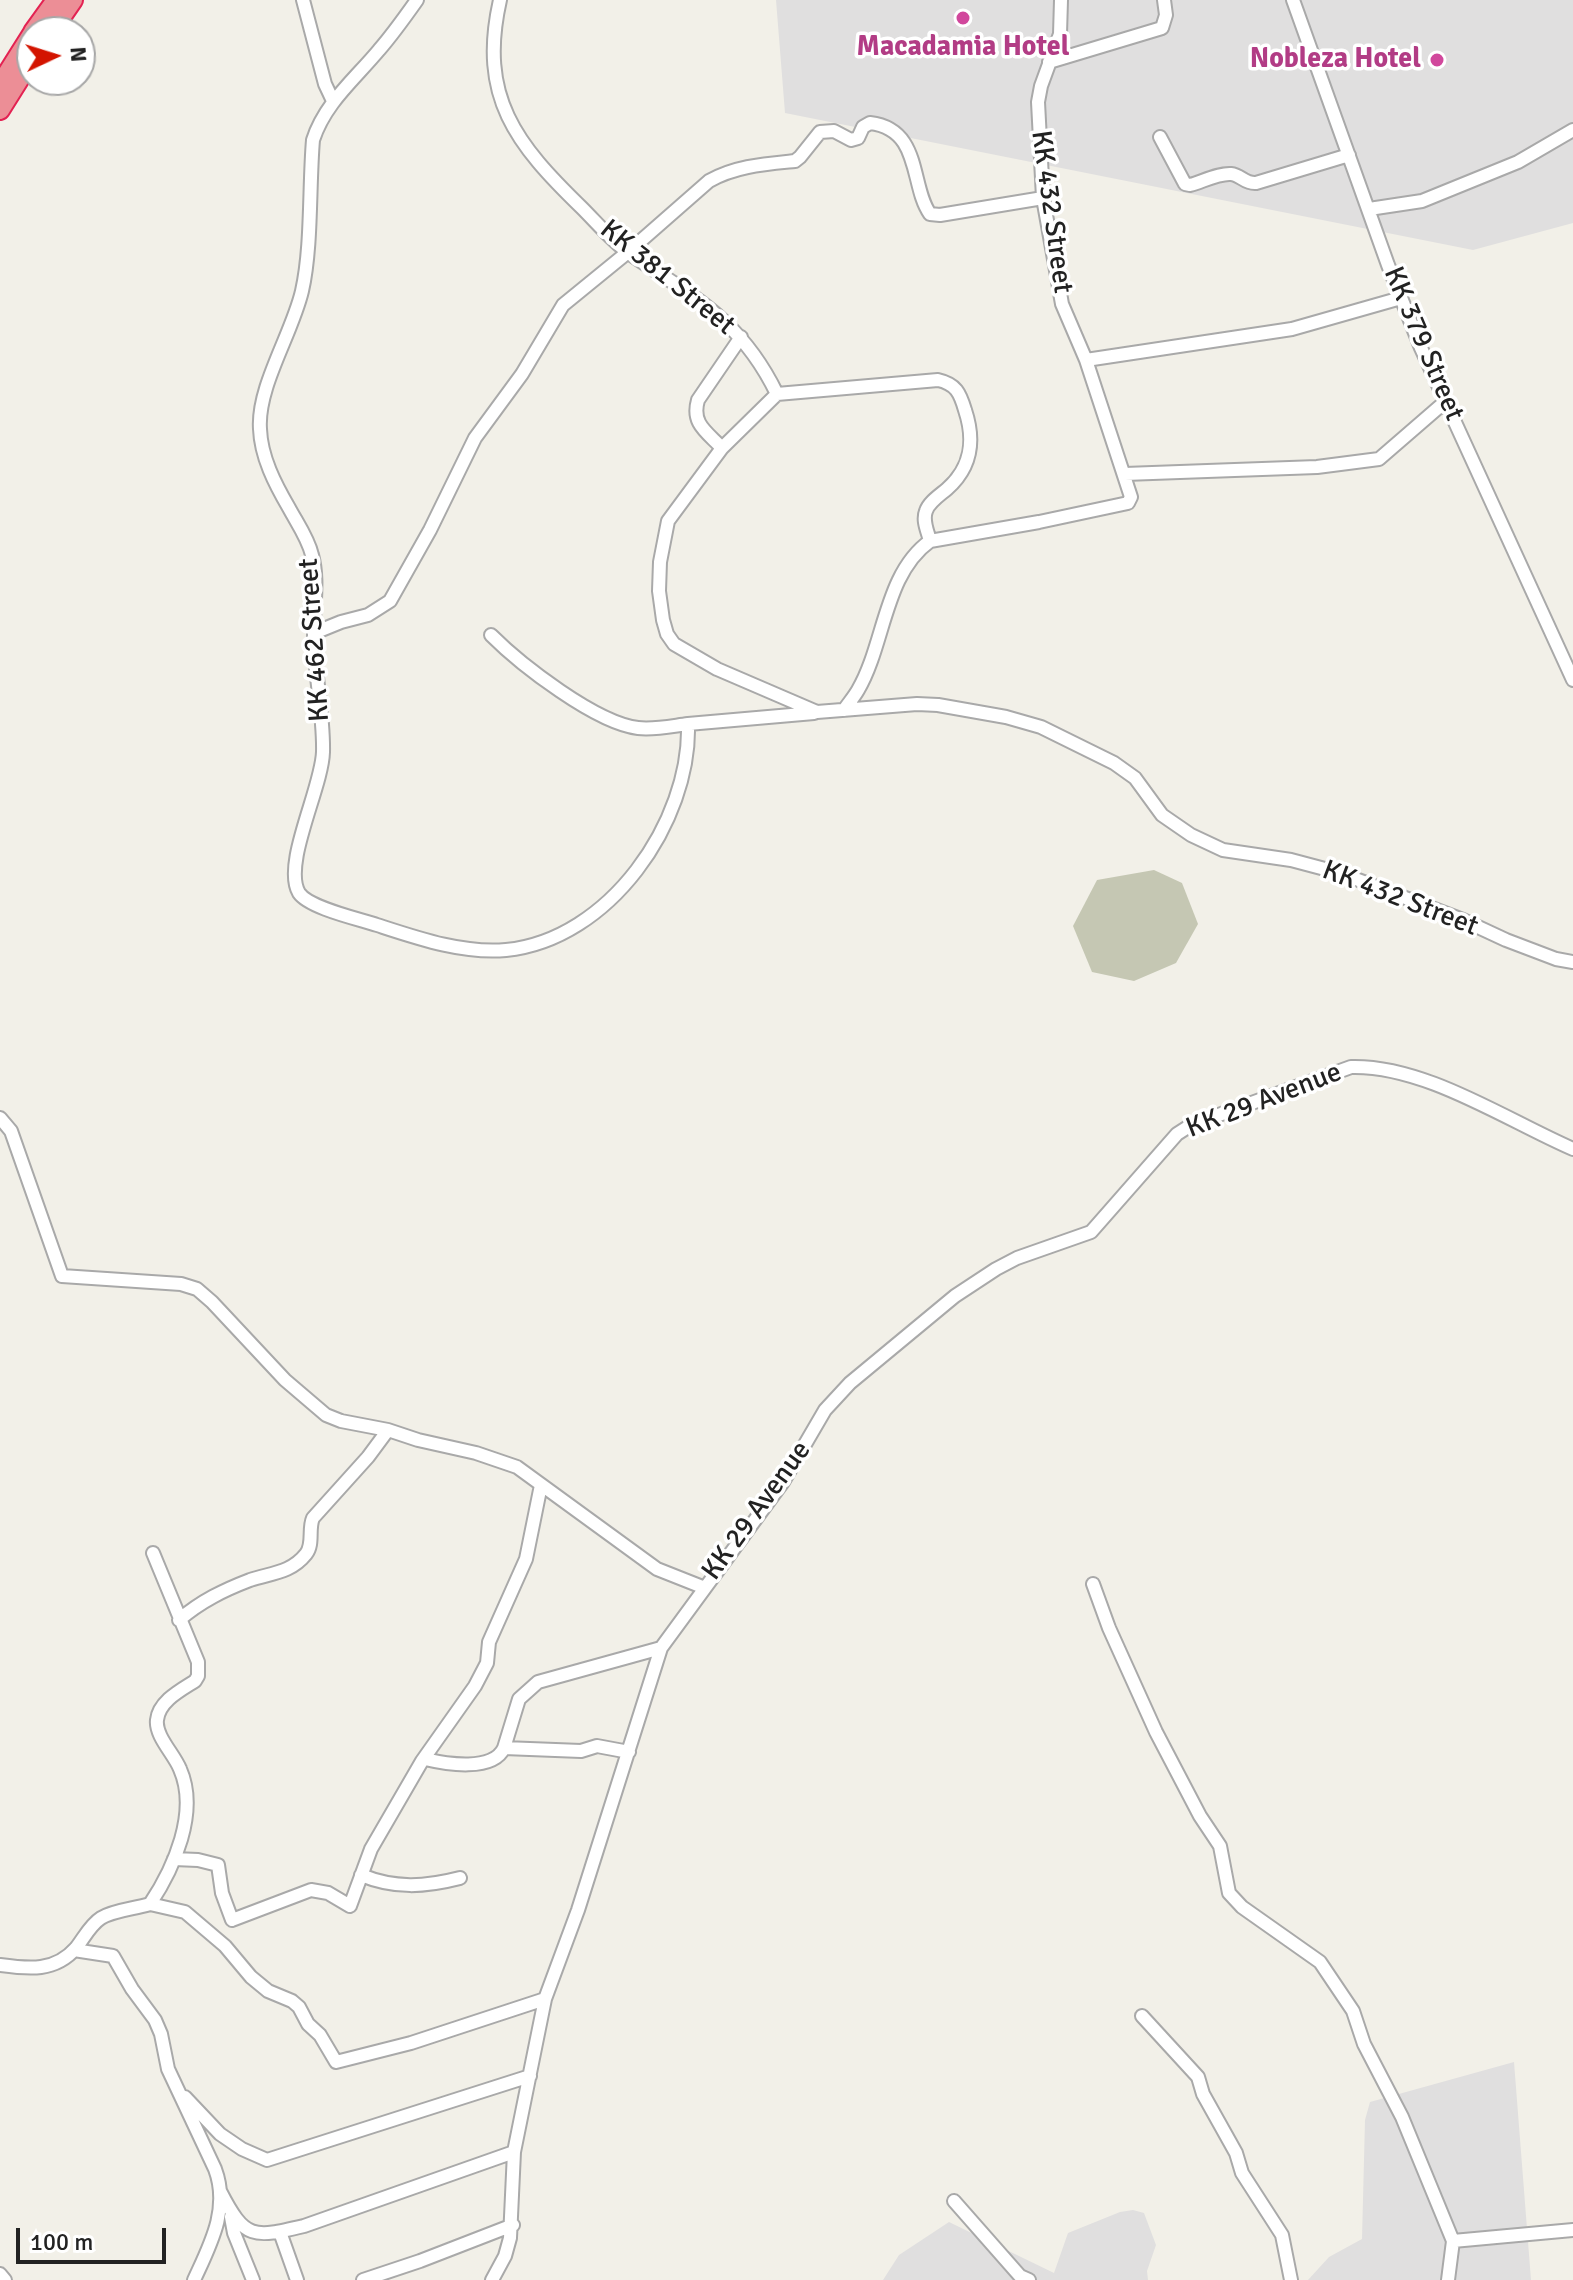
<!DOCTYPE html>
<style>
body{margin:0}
#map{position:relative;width:1573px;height:2280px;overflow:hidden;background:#f2f0e8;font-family:Signika,sans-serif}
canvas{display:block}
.north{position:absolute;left:16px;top:16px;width:80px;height:80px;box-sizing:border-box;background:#fff;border:2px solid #a7a7a7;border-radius:50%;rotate:86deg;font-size:22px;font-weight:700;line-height:32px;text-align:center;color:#222}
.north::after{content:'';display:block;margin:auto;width:28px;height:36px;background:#d31400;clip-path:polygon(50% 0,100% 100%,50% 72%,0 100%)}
.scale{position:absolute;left:16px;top:2228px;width:150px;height:36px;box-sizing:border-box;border:4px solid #222;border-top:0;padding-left:10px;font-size:24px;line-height:28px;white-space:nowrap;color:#222;-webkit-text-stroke:6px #fff;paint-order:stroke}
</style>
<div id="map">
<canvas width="1573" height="2280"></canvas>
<div class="north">N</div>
<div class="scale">100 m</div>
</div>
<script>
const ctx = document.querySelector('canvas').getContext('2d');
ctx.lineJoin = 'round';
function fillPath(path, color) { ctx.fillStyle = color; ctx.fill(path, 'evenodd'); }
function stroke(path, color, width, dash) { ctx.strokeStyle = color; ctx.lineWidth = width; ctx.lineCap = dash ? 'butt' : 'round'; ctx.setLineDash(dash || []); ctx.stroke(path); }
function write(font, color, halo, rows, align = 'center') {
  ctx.font = font + ' Signika,sans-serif'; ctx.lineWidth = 7; ctx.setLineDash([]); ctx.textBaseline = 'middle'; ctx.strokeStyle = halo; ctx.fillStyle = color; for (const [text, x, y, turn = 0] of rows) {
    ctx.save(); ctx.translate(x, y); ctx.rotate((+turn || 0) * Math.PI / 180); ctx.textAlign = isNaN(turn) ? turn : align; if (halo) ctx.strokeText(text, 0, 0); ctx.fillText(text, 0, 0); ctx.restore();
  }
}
fillPath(new Path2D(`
 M776 0H1573V223L1473 250 785 113Z
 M1514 2062 1531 2280H1308L1329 2257 1362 2239 1365 2120 1370 2102Z
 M1133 2210 1144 2213 1156 2245 1147 2271 1148 2280H883L899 2255 949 2222 1054 2273 1068 2233 1120 2212Z`), '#e0dfdf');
fillPath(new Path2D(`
 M1154 870 1182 883 1198 924 1176 963 1134 981 1092 972 1073 926 1097 880Z`), '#c5c7b3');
const minor = new Path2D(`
 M303 0 325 84 333 101
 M417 0C405 17 393 34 379 50 354 80 325 103 313 140 309 187 312 247 302 291 292 334 257 387 260 429 261 457 275 484 289 508 297 523 308 538 312 555 319 580 313 608 314 634 314 673 324 713 323 752 322 788 282 864 299 893 309 908 359 919 377 925 417 938 463 954 506 950 609 940 691 822 688 724L814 713
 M500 0C478 97 516 144 582 208 597 223 613 242 630 254 695 298 741 320 777 394L722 448 668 521 660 562 659 591 663 620 667 634 674 644 717 669 817 712 917 704 938 705 1006 717 1041 727 1114 763 1135 778 1162 815 1191 835 1223 850 1291 860 1340 873 1463 920 1506 940 1556 959 1573 962
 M1293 0 1388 265 1421 348 1573 680
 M1049 62 1162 28 1166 15 1164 0
 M1160 137 1185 184 1190 185C1202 182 1218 173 1231 174 1241 175 1245 184 1256 183L1349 155
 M1369 209 1422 201 1518 162 1573 130
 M1086 360 1292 329 1401 298
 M777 394 938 380C956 384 960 393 965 410 975 440 972 467 947 489 940 495 929 502 926 511 922 521 928 532 930 541 884 574 885 644 858 690 854 697 848 704 844 710
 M722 448C707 432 691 424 698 400L741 337
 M1125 474 1317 467 1379 459 1446 401
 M930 541 1039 522 1128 503 1131 497 1086 360 1062 304 1043 198 1038 102 1041 86 1060 34 1061 0
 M314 633 341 622 368 615 390 601 430 530 475 438 522 374 563 305 628 252 709 181C735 166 765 164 795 161L800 157 820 132 834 131 851 140 858 138 863 127 870 123C922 129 910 186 930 214L940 215 1043 198
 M491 635C521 665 596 723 638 728 654 730 672 726 688 724
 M0 1118 11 1131 62 1276 181 1284 197 1289 212 1302 285 1380 326 1415 341 1421 388 1430 418 1440 476 1453 517 1467 657 1569 705 1588 783 1482 825 1410 850 1383 955 1296 996 1269 1017 1258 1091 1232 1177 1134 1191 1125 1351 1067C1425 1065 1506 1120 1573 1149
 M1093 1584 1109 1628 1156 1732 1200 1816 1220 1846 1229 1893 1242 1907 1320 1962 1353 2011 1364 2044 1402 2117 1453 2241 1448 2280
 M179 1620C201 1601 224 1590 250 1580 271 1573 291 1573 306 1554 314 1544 308 1529 313 1518L368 1457 388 1430
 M504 1748 581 1751 597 1746 629 1752
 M425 1759C446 1764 493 1772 504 1748L519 1699 538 1682 661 1648
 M174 1859 198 1860 218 1865 222 1893 232 1920 311 1890 328 1893 350 1906 371 1849 422 1761 475 1686 487 1663 489 1642 526 1559 541 1485
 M361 1875C395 1889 425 1887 460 1878
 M150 1904 185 1912 225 1946 251 1977 268 1991 292 2001 299 2007 308 2024 320 2035 336 2062 411 2043 545 1999
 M74 1950 113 1956 132 1989 155 2020 161 2034 168 2069 215 2169C230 2209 210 2245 194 2280
 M0 1965C29 1969 55 1972 76 1948 84 1938 90 1925 101 1918 114 1910 134 1909 150 1904 174 1868 199 1812 180 1769 174 1754 155 1736 157 1720 159 1701 181 1690 195 1681L198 1676V1662L153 1553
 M1142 2016 1198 2077 1203 2094 1236 2153 1242 2173 1282 2235 1291 2280
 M185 2097 220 2134 242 2149 267 2160 530 2076
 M220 2191C245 2240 253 2238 304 2226L514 2152
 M954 2201 1020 2276 1029 2280
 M231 2217 234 2233 253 2280
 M280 2232 297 2280
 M1453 2241 1573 2230
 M0 2274 5 2280
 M363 2280 420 2261 513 2225
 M492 2280 505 2256 510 2238 514 2152 545 1999 578 1910 661 1648 705 1588`);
const highway = new Path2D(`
 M33 32 56 0
 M51 32 73 0
 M0 85 32 34
 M0 110 32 59`);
stroke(minor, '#a9a9a9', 16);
stroke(highway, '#e32252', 22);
stroke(minor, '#fff', 12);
stroke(highway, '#ec8e96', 18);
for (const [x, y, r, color] of [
 [963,18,8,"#d1479c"],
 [1437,60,8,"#d1479c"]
]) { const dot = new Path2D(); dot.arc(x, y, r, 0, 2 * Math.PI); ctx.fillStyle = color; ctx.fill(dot); stroke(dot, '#fff', 3); }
write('bold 28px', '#b23c85', '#fff', [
 ["Macadamia Hotel",963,48],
 ["Nobleza Hotel",1421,60,"right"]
]);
write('28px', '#222', '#fff', [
 ["KK 432 Street",1051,212,82],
 ["KK 381 Street",667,278,39],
 ["KK 379 Street",1423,344,67],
 ["KK 462 Street",315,640,-94],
 ["KK 432 Street",1400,899,21],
 ["KK 29 Avenue",1264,1101,-21],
 ["KK 29 Avenue",757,1511,-54]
]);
</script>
